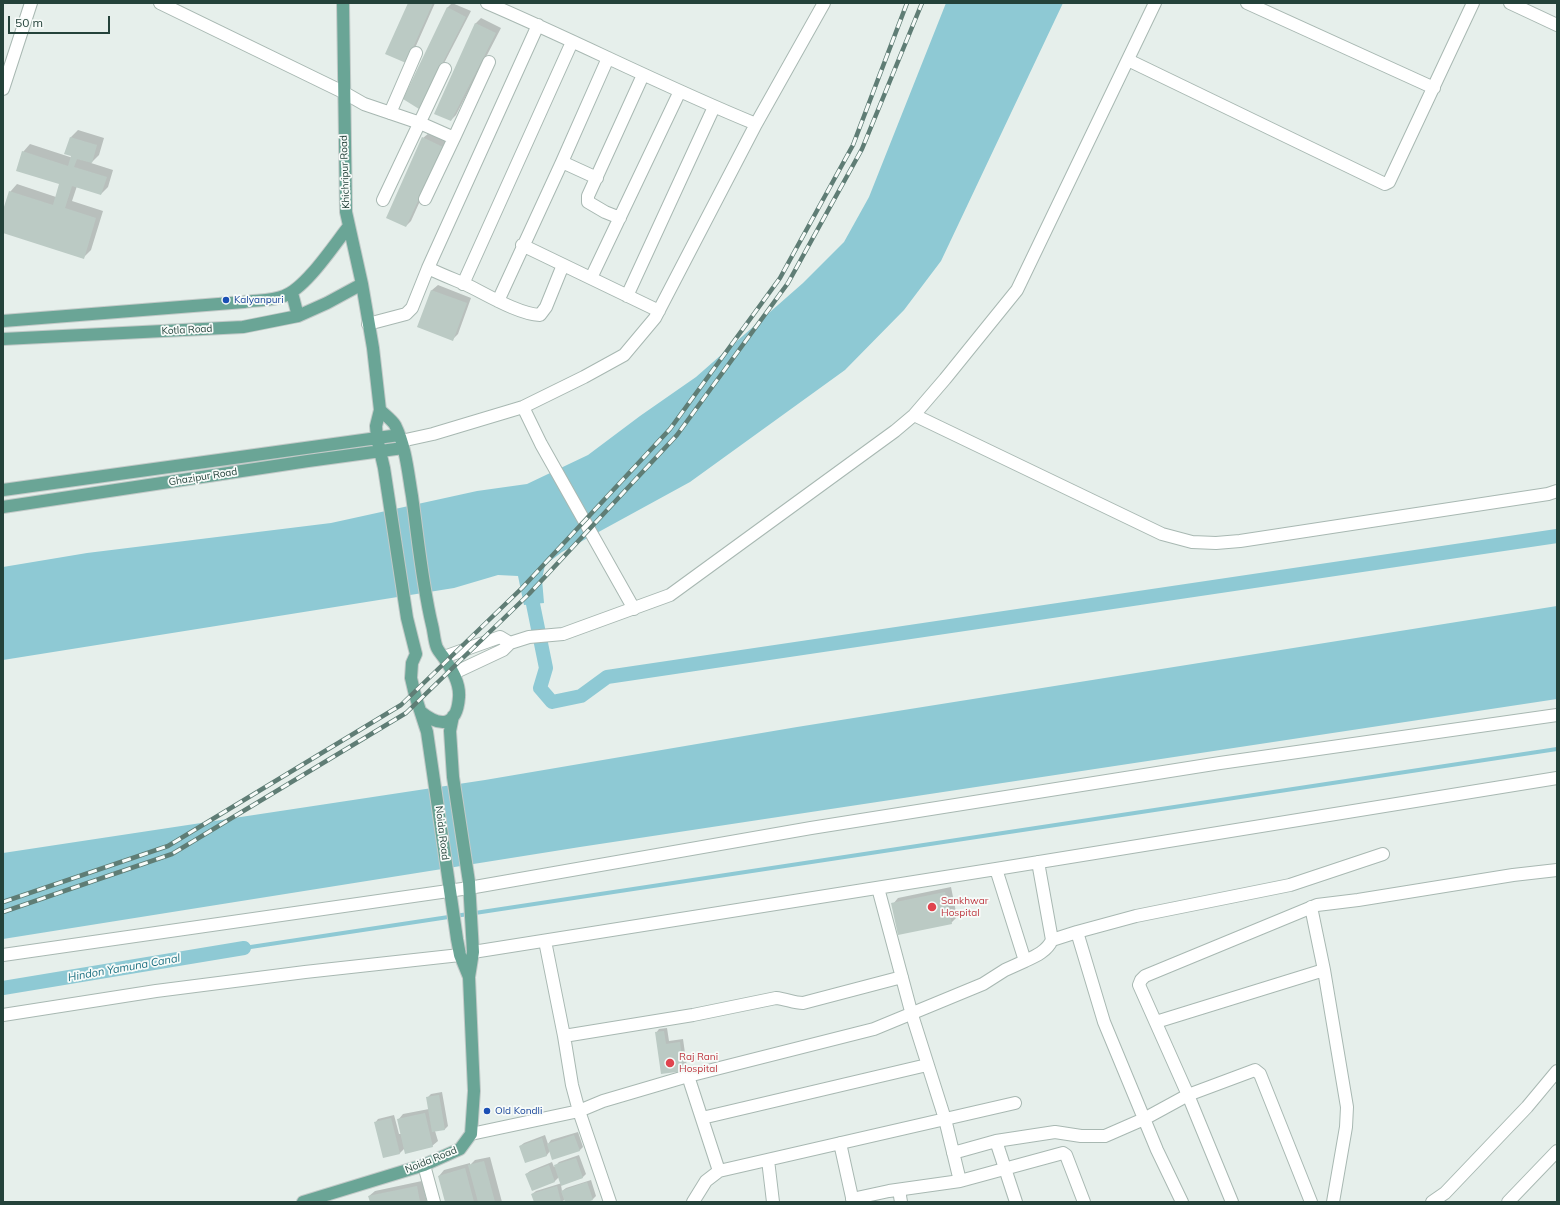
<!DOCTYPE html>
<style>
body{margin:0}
#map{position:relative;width:1560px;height:1205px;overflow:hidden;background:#e6efeb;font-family:Mulish,sans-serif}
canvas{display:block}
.frame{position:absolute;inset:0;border:4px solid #24423a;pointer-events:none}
.scale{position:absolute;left:8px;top:16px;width:102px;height:18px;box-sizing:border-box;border:2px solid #24423a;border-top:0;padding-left:5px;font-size:12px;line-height:14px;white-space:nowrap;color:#24423a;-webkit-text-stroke:3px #f7fbf9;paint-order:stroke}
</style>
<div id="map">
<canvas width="1560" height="1205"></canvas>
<div class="frame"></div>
<div class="scale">50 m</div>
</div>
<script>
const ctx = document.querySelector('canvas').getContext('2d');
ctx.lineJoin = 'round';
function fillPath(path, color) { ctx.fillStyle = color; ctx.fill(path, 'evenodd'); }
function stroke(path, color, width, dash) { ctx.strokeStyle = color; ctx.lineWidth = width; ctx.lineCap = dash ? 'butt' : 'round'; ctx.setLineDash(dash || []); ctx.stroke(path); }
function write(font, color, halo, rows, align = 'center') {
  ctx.font = font + ' Mulish,sans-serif'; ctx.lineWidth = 3.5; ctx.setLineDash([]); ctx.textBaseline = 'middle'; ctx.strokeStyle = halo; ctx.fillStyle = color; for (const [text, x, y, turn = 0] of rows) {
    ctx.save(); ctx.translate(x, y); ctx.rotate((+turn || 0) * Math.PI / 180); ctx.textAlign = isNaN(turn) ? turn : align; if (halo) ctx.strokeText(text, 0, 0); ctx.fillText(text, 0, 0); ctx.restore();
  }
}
fillPath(new Path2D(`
 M946 3H1063L941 261 904 310 845 370 690 482 562 552 545 565 542 579 544 603 524 605 518 576 498 575 454 588 3 660V567L87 553 331 523 477 491 527 484 588 455 640 416 696 377 803 283 844 242 869 197Z
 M1557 606V699L580 847 3 939V853L485 780 797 727Z`), '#8ec9d4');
fillPath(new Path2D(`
 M410 3H435L411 57Z
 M452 3 471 11 424 102 419 108 447 8Z
 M481 18 501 28 456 115 451 120 475 24Z
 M78 130 104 138 99 155 91 163 113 170 108 187 101 194 77 186 72 201 103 211 91 250 83 258 3 232V214L10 192 17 184 56 197 60 184 23 152 30 144 73 158 71 137Z
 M429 133 447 141 411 221 406 226 423 138Z
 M438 285 471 298 458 334 453 339 419 327 432 290Z
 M951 887 957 917 951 923 893 904 898 898Z
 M667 1028 669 1041 683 1039 687 1067 684 1070 656 1033 659 1029Z
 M442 1092 448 1126 445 1129 435 1131 438 1141 432 1146 404 1149 400 1153 384 1157 375 1123 378 1119 394 1115 399 1134H401L398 1120 403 1114 429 1109 427 1098 431 1094Z
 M578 1132 583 1147 579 1151H550L547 1155 526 1162 520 1146 524 1143 545 1135 548 1144 551 1140Z
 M579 1155 586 1174 582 1178 561 1185 562 1191 566 1188 591 1180 596 1196 593 1199 584 1202H566L565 1199 562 1202H535L532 1194 536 1191 562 1183 559 1177 555 1181 532 1190 526 1174 530 1171 552 1162 554 1167 559 1162Z
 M490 1157 502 1202H446L439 1176 444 1170 470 1163V1165L475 1160Z
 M422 1181 427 1202H371L369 1196 375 1191Z`), '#0003');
stroke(new Path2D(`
 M244 948 1557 749`), '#8ec9d4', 4);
stroke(new Path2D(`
 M533 604 546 668 540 688 552 702 581 696 607 677 1557 536
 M3 988 244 948`), '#8ec9d4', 14);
fillPath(new Path2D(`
 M408 3H433L406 63 385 54Z
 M447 7 466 17 419 109 403 99Z
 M475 23 496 33 451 121 434 114Z
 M70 137 97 145 92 163 77 159 74 167 107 177 101 195 72 186 65 208 96 218 84 259 3 233V210L9 191 53 205 59 184 16 171 22 151 68 166 71 156 64 154Z
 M422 137 443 147 406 227 386 218Z
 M431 290 467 303 453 341 417 327Z
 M945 892 952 924 898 935 891 903Z
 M664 1031 666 1044 680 1042 684 1071 661 1074 655 1032Z
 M439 1095 445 1130 432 1132 426 1097Z
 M425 1113 433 1147 405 1154 397 1119Z
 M391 1118 400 1154 383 1158 374 1122Z
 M574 1135 580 1151 552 1160 547 1144Z
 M542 1138 547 1156 525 1163 519 1146Z
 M576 1158 583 1178 561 1186 554 1165Z
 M484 1161 495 1202H478L468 1165Z
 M549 1165 555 1182 532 1191 525 1174Z
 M465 1168 474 1202H445L438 1176Z
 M587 1182 593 1200 587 1202H565L561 1191Z
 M417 1186 420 1202H370L368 1196Z
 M557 1186 561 1202H534L531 1194Z`), '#bbcac4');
const minor = new Path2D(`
 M160 3 343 92 364 104 420 123 454 138 489 62
 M487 3C578 42 665 87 756 124
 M1247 3 1434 88
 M1510 3 1557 25
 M1128 60 1385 184 1389 182 1473 3
 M3 89 31 3
 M390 113 416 53
 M562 162 597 178
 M425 199 454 138
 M383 200 445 69
 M620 218 605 212 588 202V196L643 75
 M522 245 659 311
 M428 268C440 274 453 279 465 284 486 294 518 314 540 315L546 307 563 265
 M591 278 680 91
 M463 284 572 42
 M627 296 714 107
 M498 301 562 162 608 58
 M368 324 406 314 412 308 428 268 538 25
 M523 407 541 444 634 609
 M914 415 1162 534 1192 542 1216 543 1240 541 1548 494 1557 491
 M401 441 433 434 523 407 584 377 624 355 655 318 756 124 824 3
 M444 657 500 637 510 643
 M454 673 503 650 510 643 529 637 563 634 670 595 895 431 914 415 945 379 1017 290 1155 3
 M878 888 912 1015 945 1119 960 1181
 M1311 907 1324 970 1347 1107 1346 1127 1333 1202
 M1052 940 1077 932
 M545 941 564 1036 572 1085 579 1111 603 1101 688 1076 874 1029 983 984 1005 970 1025 961 996 869
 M473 952 996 869 1557 778
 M3 955 469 888 811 828 1220 763 1557 715
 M1025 961C1036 956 1047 951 1052 940L1038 862
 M3 1015 156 991 305 972 460 955
 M1156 1022 1324 970
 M564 1036 693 1015 776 998C786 999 794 1003 803 1003L902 977
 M688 1076 719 1171
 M702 1118 927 1065
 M471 1134 579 1111 610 1202
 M996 1141 1016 1202
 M840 1143 853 1202
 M953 1153 996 1141 1055 1132 1081 1136H1105L1144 1119 1188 1095 1255 1070 1260 1074 1311 1202
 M768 1160 773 1202
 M424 1165 434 1202
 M899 1190 901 1202
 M852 1199 889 1191 960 1181 1063 1153 1066 1155 1084 1202
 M693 1202 706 1181 719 1171 1015 1103
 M1182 1202 1157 1150 1104 1022 1077 932 1136 916 1290 885 1383 854
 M1232 1202 1188 1095 1139 985 1141 980 1145 976 1317 905 1358 900 1513 875 1557 870
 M1432 1202 1445 1193 1527 1107 1557 1071
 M1508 1202 1557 1151`);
const major = new Path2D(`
 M343 3 346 212 362 284 373 348 380 410 376 426 377 438 384 468 407 618 416 654 412 663 411 678 415 695 427 732 457 939 460 955 469 977
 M292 293 298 316
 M3 321 244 302C256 300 272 301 284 296 306 288 334 245 349 226
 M3 339 243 327 298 316 327 303 362 284
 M380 410C385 415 392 420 395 425 406 447 408 473 412 496 418 539 422 583 432 625 434 632 434 641 437 648 439 652 442 655 444 658 452 670 460 683 459 697 457 726 441 728 421 712
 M3 490 399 435
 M3 507 308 461 403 448
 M303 1202 424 1165 460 1149 471 1134 474 1091 469 977 473 952 469 882 453 777 450 731 453 716`);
stroke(minor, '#a8b8b2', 14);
stroke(major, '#c2cac8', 14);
stroke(minor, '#fff', 12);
stroke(major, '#6aa596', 12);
const rail = new Path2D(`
 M3 902 168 846 401 705 522 588 670 429 780 278 853 145 907 3
 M3 912 172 854 406 713 529 594 677 435 788 283 862 149 922 3`);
stroke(rail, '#5f7d75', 4.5);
stroke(rail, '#f7fbf9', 3, [9]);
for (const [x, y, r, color] of [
 [226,300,4,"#1a4fb4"],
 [932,907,5,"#e0444e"],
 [670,1063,5,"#e0444e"],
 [487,1111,4,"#1a4fb4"]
]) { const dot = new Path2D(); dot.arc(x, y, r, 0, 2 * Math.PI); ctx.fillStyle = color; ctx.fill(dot); stroke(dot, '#f7fbf9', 1.5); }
write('10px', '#24423a', '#f7fbf9', [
 ["Khichripur Road",345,172,-92],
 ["Kotla Road",187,330,-3],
 ["Ghazipur Road",203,477,-9],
 ["Noida Road",442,833,83],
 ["Noida Road",431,1160,-22]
]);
write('10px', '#164399', '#f7fbf9', [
 ["Kalyanpuri",234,300],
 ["Old Kondli",495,1111]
], 'left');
write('10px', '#be3a42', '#f7fbf9', [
 ["Sankhwar",941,901],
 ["Hospital",941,913],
 ["Raj Rani",679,1057],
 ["Hospital",679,1069]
], 'left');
write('italic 11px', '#1c6f80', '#f7fbf9', [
 ["Hindon Yamuna Canal",124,968,-10]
]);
</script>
